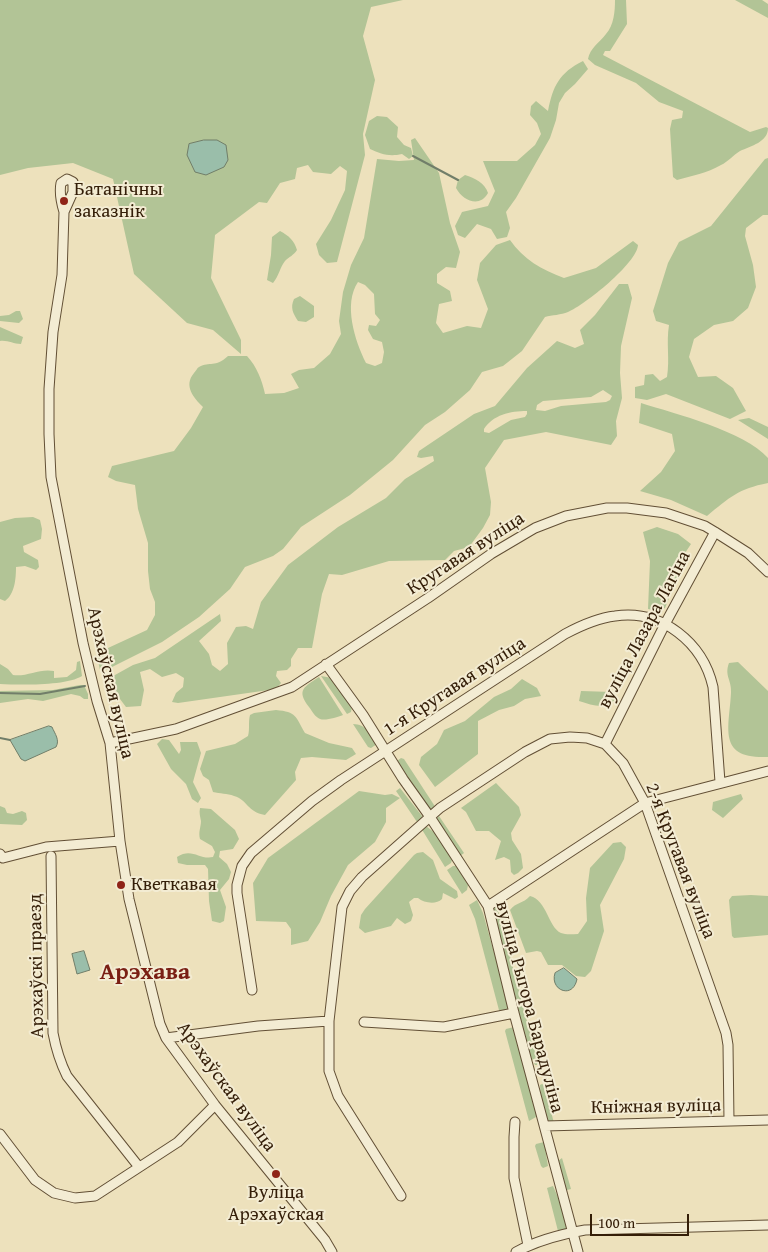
<!DOCTYPE html>
<meta charset="utf-8">
<style>
body{margin:0}
#map{position:relative;width:768px;height:1252px;overflow:hidden;background:#ede1bc;font-family:"Gentium Book Plus",serif}
canvas{display:block}
.scale{position:absolute;left:590px;top:1214px;width:99px;height:22px;box-sizing:border-box;border:2px solid #341e08;border-top:0;padding-left:6px;font-size:15px;line-height:18px;white-space:nowrap;color:#341e08;-webkit-text-stroke:4px #f3ecd3;paint-order:stroke}
</style>
<div id="map">
<canvas width="768" height="1252"></canvas>
<div class="scale">100 m</div>
</div>
<script>
const ctx = document.querySelector('canvas').getContext('2d');
ctx.lineJoin = 'round';
function fillPath(path, color) { ctx.fillStyle = color; ctx.fill(path, 'evenodd'); }
function stroke(path, color, width, dash) { ctx.strokeStyle = color; ctx.lineWidth = width; ctx.lineCap = dash ? 'butt' : 'round'; ctx.setLineDash(dash || []); ctx.stroke(path); }
function write(font, color, halo, rows, align = 'center') {
  ctx.font = font + ' "Gentium Book Plus",serif'; ctx.lineWidth = 4; ctx.setLineDash([]); ctx.textBaseline = 'middle'; ctx.strokeStyle = halo; ctx.fillStyle = color; for (const [text, x, y, turn = 0] of rows) {
    ctx.save(); ctx.translate(x, y); ctx.rotate((+turn || 0) * Math.PI / 180); ctx.textAlign = isNaN(turn) ? turn : align; if (halo) ctx.strokeText(text, 0, 0); ctx.fillText(text, 0, 0); ctx.restore();
  }
}
fillPath(new Path2D(`
 M0 0H403L371 7 363 36 375 80 363 134 365 155 337 262 327 263 319 255 316 244 331 220 345 190 347 171 340 166 331 174 313 172 308 165 297 168 295 179 280 183 267 203 259 202 215 235 211 278 241 340V354L213 330 187 323 134 274 113 179 73 163 28 168 0 175Z
 M615 0H626L627 24 610 51H605L603 55 750 132 766 127 768 128C768 142 751 146 740 151 733 155 728 162 721 165 707 173 692 176 677 180L673 177 670 129 672 120 682 118 683 111 659 102 636 83 595 65 588 59C590 48 599 43 606 34 614 25 615 11 615 0Z
 M735 0H762L768 4V18Z
 M583 61 588 69 575 84 565 93 559 103 556 120 550 138 516 198 506 212 510 228 507 237 497 239 491 229 477 224 465 238 458 235 455 226 462 212 488 206 495 191 483 161H517L535 145 541 134 537 123 530 115 531 106 536 101 548 111C553 86 559 73 583 61Z
 M377 116 387 117 398 127 397 137 404 145 411 148 413 156 409 159 402 154C389 157 381 154 370 149L365 135 369 121Z
 M415 138 439 173 450 223 460 252 456 268 446 267 437 274V283L450 291 452 301 439 304 436 323 443 333 467 326 481 328 488 309 477 280 480 263 496 245 510 240C523 259 542 270 564 278L596 268 633 241 638 245C637 263 585 305 568 312 561 315 552 315 545 317L522 351 503 366 482 372 470 390 445 412 425 425 393 460 350 495 301 527 283 549 273 556 245 567 230 589 199 617 162 642 106 670H100L97 656 108 648 147 630 155 615V602L150 589 148 571V543L138 509 135 485 116 481 108 477 112 466 174 451 191 428 203 407C194 398 183 386 194 373 196 371 197 368 199 367 210 361 215 368 228 356H247C257 367 262 380 265 394L284 393 299 388 291 374 299 370 314 368 330 354 341 334 339 321 343 292 351 265 364 238 377 159 399 161 414 160 411 140ZM358 282 365 285 374 294 375 314 380 320 376 326 369 325 368 330 373 339 382 342 384 352 382 363 375 366 366 363C355 341 343 304 358 282Z
 M768 158V215H763L746 228 745 236 753 265 756 287 748 308 733 321 714 325 694 339 689 357 698 377 716 376 733 388 746 411 730 419 666 394 647 400 635 398V387L644 385 645 375 653 374 660 381 667 377C670 359 666 343 669 325L656 321 653 311 668 263 679 242 711 226 765 159Z
 M465 175C475 178 485 183 488 193 480 208 463 201 456 188L458 180Z
 M280 231C289 236 294 240 297 250 294 255 289 257 285 261 280 267 279 276 273 283L267 280 271 255 272 237Z
 M619 284H628L632 298 621 346 620 373 622 398 616 421 617 436 611 445 546 432 504 440 485 468 491 502 490 515 483 528 469 547 454 551 445 560 389 561 342 575 329 574 322 594 312 648H298L291 659V666L287 670 277 671 276 676 281 683 276 689 178 703 172 702 176 693 183 687 184 678 176 673 162 677 150 669 140 672 144 690 141 706 126 707 120 699 106 695V680L133 665 155 658 220 614 221 621 199 641 209 654 212 665 220 671 228 664 227 643 236 627 246 626 253 629 261 602 288 565 338 527 386 498 405 479 434 461 433 456 421 458 417 457 419 451 474 414 495 406 527 368 557 341 575 348 584 344 580 330 595 315ZM603 390 612 396 610 400 606 402 561 406 545 411 536 410 537 405 543 401 591 397ZM527 411V414L525 417 511 420 489 433 484 432V429C493 415 510 411 527 411Z
 M300 296 314 306V317L306 322 298 321C293 313 290 308 294 299Z
 M16 311H20L23 319 19 323 0 321V316L9 315Z
 M0 327 23 337 21 344C13 344 8 340 0 341Z
 M641 403C676 414 744 431 768 458V483C738 489 730 497 707 516L671 500 640 491 661 472 675 451 672 434 639 423Z
 M749 418 768 427V439L738 420Z
 M33 517 40 520 42 529 41 539 23 546 24 552 38 560 39 567 36 570 25 566 16 567C16 578 15 594 5 601L0 599V522L15 518Z
 M657 527 678 534 691 544 683 556 679 574 665 608 659 611 648 609 650 561 643 532Z
 M80 661 82 676C66 686 20 685 0 684V664L8 669 13 675C27 677 40 668 54 671V678L67 677 76 670 77 662Z
 M738 662 768 691V757C717 759 729 729 731 693 732 680 724 676 729 663Z
 M321 676 332 678 352 707 351 712 347 714Z
 M319 677 343 715C337 717 326 721 320 719 315 717 312 711 309 707 296 690 304 687 319 677Z
 M522 679 537 688 541 696 525 699 514 706 499 710 478 721V754L435 787 419 765 421 757 437 744 444 730 465 721 494 697 511 689Z
 M80 685H84L88 694V699H84L80 696 71 694 43 701 28 699 0 703V691L53 690Z
 M581 691 612 692 616 699C605 711 593 705 579 701Z
 M276 710C297 712 295 716 305 733L329 743 352 748 356 754 346 760 312 757 301 758 295 772 296 780 265 815C247 812 248 800 234 796 227 793 220 794 213 792L209 780 203 776 200 769 206 751 235 744 248 736C250 728 248 723 250 715L254 713Z
 M353 724C366 724 371 735 377 744L371 748 368 747Z
 M162 739 169 740 179 754 181 750 180 742H197L201 753 193 782 201 798 198 803 192 799 186 784 171 769 157 744Z
 M401 758 404 759 436 808 431 810 428 809 397 761Z
 M496 783 519 807 521 815 511 833 512 840 521 854 523 868 518 873 514 875 511 872 510 860 504 857 495 860 501 841 489 831H476L466 812 461 808Z
 M400 788 422 816V818L417 822 396 791Z
 M359 791 385 795 392 794 400 798 386 808V822L375 842 348 865 331 896 320 922 308 941 291 945V929L286 922 256 921 253 883 268 858Z
 M741 794 743 799 723 818 712 810 713 802Z
 M0 806 5 808 7 813 13 814 22 811 26 813 27 820 22 825 0 824Z
 M200 808 211 809 235 830 239 839 233 849 220 851 219 857 227 864 231 872 229 879 220 890 226 907 224 921 220 923 212 921 209 901 208 869 205 865H187L178 863 177 857C192 847 199 860 213 857L215 852 212 846 200 839C198 832 201 827 201 821 200 816 199 813 200 808Z
 M439 816 464 853 460 856 437 821V818Z
 M426 826 435 833 452 860 451 863 445 867 421 828Z
 M621 842 626 847 624 859 600 905 604 931 591 971 585 977 576 976 562 965H548L541 952 537 951 526 953 510 910C516 902 523 904 530 896 547 900 548 927 561 933 566 935 573 934 578 934L587 921 586 898 590 868 613 843Z
 M423 852 433 860 440 879 457 891 458 897 455 899 443 893 442 899C436 905 424 903 418 898H414L409 902 413 915 411 921 405 924 397 918 391 926 365 933 359 928 361 915 365 909 414 855 417 853Z
 M453 866H456L468 885 467 890 462 894 447 870Z
 M751 895 768 896V935L734 938 732 936 729 900 732 896Z
 M477 900 483 913 509 1006 508 1010 500 1014 475 919 469 905Z
 M496 903 538 1063 537 1065H535L527 1048 492 907Z
 M514 1027 537 1112 536 1117 529 1121 505 1031 506 1029Z
 M542 1084 544 1085 554 1123C540 1121 541 1097 540 1085Z
 M544 1142 548 1166 543 1168 541 1166 535 1146 536 1144Z
 M562 1158 571 1189 567 1190 564 1188 558 1161Z
 M553 1186 561 1204 567 1228 566 1232 559 1235 547 1188Z`), '#b2c496');
const water = new Path2D(`
 M204 140H217L226 145 228 160 224 167 206 175 195 172 187 155 189 144Z
 M49 726 52 727C55 734 60 740 56 747L25 761 21 759 10 740Z
 M84 951 90 970 77 974 72 954Z
 M564 968 577 979C573 1000 549 990 555 973Z`);
fillPath(water, '#9abeaa');
stroke(water, '#717e69', 1);
stroke(new Path2D(`
 M413 156 458 180
 M0 693 40 694 85 686
 M0 738 10 740`), '#717e69', 2);
const minor = new Path2D(`
 M64 212C61 202 59 193 61 183L67 179 73 182V192L64 212 62 275 53 332 49 389V434L51 477 83 643 97 701 110 743 120 841 129 899 160 1024 166 1038 215 1105 325 1240 332 1252
 M326 664 363 715 403 779 430 817 488 906 514 1013 578 1252
 M110 743 176 729 292 687 428 598 491 554 535 528 566 516 607 508H627L666 513 705 526 715 532 748 553 768 572
 M605 744 665 624 715 532
 M0 854 3 858 46 847 120 841
 M51 856 53 1033C56 1049 60 1062 67 1076L139 1167
 M488 906 645 803 768 771
 M252 990 237 893V885L242 866 251 853 312 801 341 780 565 634C580 626 597 618 615 616 662 609 703 643 713 687L720 782
 M364 1022 444 1027 514 1013
 M166 1038 258 1026 329 1021
 M515 1122 514 1137V1178L528 1245
 M545 1126 768 1120
 M0 1134 35 1180 54 1193 75 1198 95 1196 178 1142 215 1105
 M401 1196 338 1096 329 1071V1021L342 907 350 891 362 877 440 808 525 752 550 739 570 737 587 738 605 744 623 763 645 803 726 1033 728 1045 729 1121
 M516 1252C536 1241 562 1234 585 1230L768 1225`);
stroke(minor, '#624f35', 11);
stroke(minor, '#f3ecd3', 9);
for (const [x, y, r, color] of [
 [64,201,5,"#8f2418"],
 [121,885,5,"#8f2418"],
 [276,1174,5,"#8f2418"]
]) { const dot = new Path2D(); dot.arc(x, y, r, 0, 2 * Math.PI); ctx.fillStyle = color; ctx.fill(dot); stroke(dot, '#f3ecd3', 2); }
write('19px', '#341e08', '#f3ecd3', [
 ["Батанічны",74,190],
 ["заказнік",74,212],
 ["Кветкавая",131,885],
 ["Вуліца",276,1193,"center"],
 ["Арэхаўская",276,1215,"center"]
], 'left');
write('19px', '#341e08', '#f3ecd3', [
 ["Кругавая вуліца",466,554,-33],
 ["вуліца Лазара Лагіна",645,630,-62],
 ["Арэхаўская вуліца",110,683,77],
 ["1-я Кругавая вуліца",455,687,-33],
 ["2-я Кругавая вуліца",680,861,69],
 ["Арэхаўскі праезд",37,966,-91],
 ["вуліца Рыгора Барадуліна",529,1007,75],
 ["Арэхаўская вуліца",226,1087,54],
 ["Кніжная вуліца",656,1107,-1]
]);
write('bold 24px', '#7a1f14', '#f3ecd3', [
 ["Арэхава",145,973]
]);
</script>
